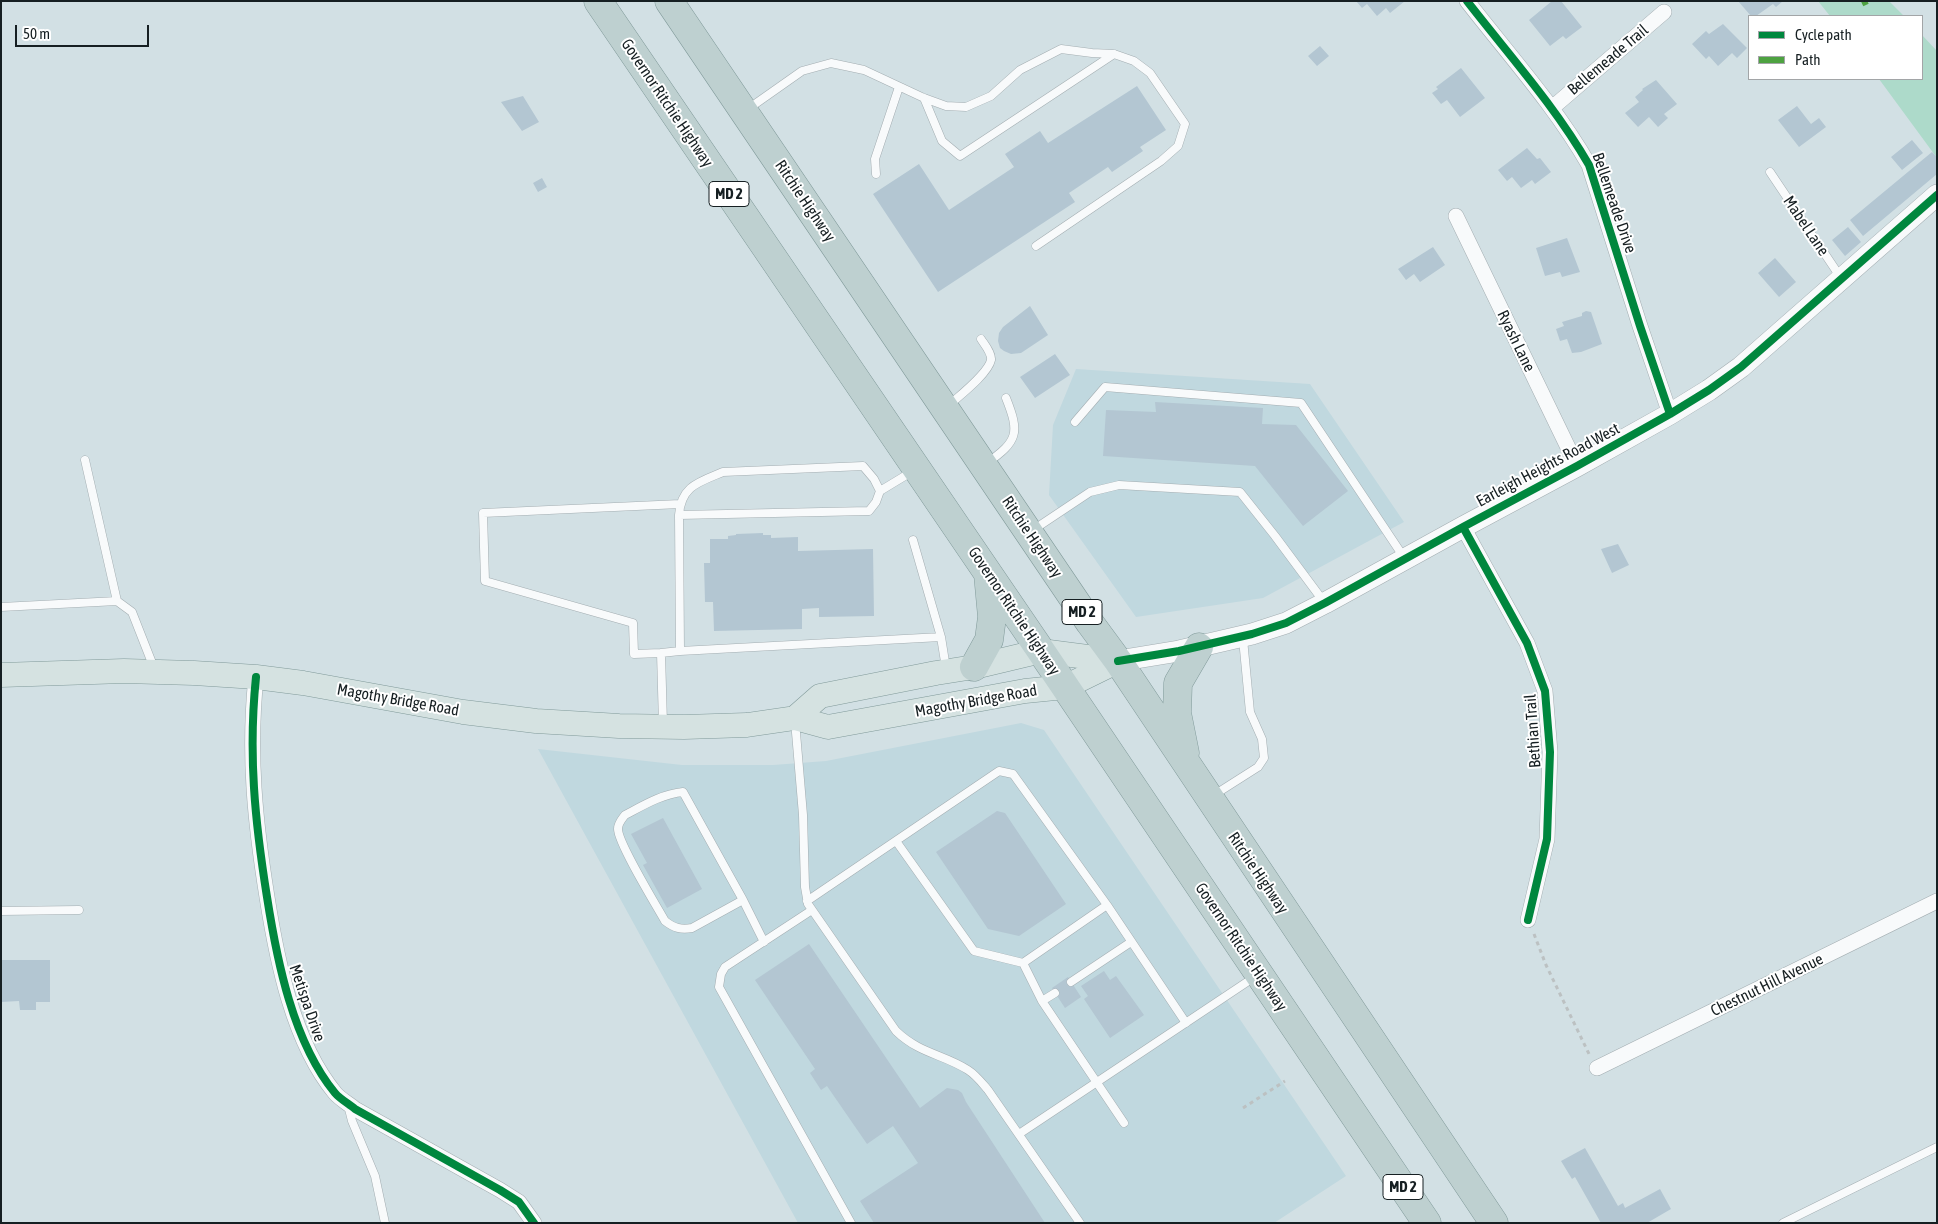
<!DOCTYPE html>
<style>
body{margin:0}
#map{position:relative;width:1938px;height:1224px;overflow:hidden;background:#d2e0e4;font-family:"Asap Condensed",sans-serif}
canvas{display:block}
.frame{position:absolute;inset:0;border:2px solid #161f22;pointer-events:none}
.legend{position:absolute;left:1748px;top:15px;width:175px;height:65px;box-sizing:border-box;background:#fff;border:1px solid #a2a5a7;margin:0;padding:6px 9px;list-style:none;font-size:15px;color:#161f22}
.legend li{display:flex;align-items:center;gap:10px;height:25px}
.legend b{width:25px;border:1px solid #a2a5a7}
.scale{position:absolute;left:15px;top:25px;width:134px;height:22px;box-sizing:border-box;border:2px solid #161f22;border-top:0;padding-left:6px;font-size:15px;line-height:18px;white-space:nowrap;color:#161f22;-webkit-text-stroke:4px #fff;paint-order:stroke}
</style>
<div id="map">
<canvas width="1938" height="1224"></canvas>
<div class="frame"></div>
<ul class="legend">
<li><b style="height:6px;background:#00873e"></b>Cycle path</li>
<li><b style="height:6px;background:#4ea241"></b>Path</li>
</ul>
<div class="scale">50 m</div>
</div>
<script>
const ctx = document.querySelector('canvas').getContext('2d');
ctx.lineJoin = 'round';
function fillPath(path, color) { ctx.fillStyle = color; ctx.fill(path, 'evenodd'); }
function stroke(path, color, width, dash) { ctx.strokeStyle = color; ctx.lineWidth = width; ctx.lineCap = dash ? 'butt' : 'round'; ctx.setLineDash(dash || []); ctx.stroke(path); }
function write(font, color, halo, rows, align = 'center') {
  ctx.font = font + ' "Asap Condensed",sans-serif'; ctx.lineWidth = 4; ctx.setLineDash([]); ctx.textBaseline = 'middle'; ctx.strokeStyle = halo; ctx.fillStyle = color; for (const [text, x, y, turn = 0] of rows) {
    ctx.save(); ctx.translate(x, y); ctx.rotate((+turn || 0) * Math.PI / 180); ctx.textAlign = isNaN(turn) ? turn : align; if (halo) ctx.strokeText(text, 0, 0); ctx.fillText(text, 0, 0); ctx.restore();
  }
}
fillPath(new Path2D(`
 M1076 369 1310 384 1404 522 1263 598 1136 617 1049 495 1053 425Z
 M1021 723 1044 730 1346 1176 1274 1223H798L538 749 682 765H773L826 761Z`), '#c0d8df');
fillPath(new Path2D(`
 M1818 1H1889L1904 16H1830Z
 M1922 35 1937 51V158L1879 79H1922Z`), '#addaca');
fillPath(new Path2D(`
 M1356 1H1405L1390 13 1386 8 1377 16 1367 4 1362 8Z
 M1552 1H1561L1582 27 1566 39 1563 36 1550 46 1529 20Z
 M1738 1H1783L1776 7 1773 4 1756 16H1751Z
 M1723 24 1747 48 1737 58 1732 53 1718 66 1709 56 1706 59 1692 44 1706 31 1709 34Z
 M1320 46 1329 56 1317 66 1308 56Z
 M1461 68 1485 98 1460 117 1447 100 1441 104 1432 93 1438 89 1436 87Z
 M1656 80 1677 104 1664 114 1668 118 1658 127 1649 117 1638 127 1625 113 1639 102 1635 97 1643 90 1642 89Z
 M1137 86 1166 130 1140 147 1143 151 1112 172 1108 167 1069 193 1075 202 938 292 873 194 919 164 949 210 1014 167 1005 154 1040 131 1048 143Z
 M523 96 539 122 522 131 501 102Z
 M1797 106 1811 124 1819 118 1826 127 1799 147 1778 120Z
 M1912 140 1923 153 1902 170 1891 157Z
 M1527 148 1537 159 1540 158 1551 172 1535 184 1532 180 1521 188 1512 177 1507 181 1498 170Z
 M1932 152 1937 157V174L1863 236 1850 220Z
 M542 178 547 187 538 192 533 183Z
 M1848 227 1861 242 1845 256 1832 240Z
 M1567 238 1580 272 1562 277 1560 272 1545 276 1536 248Z
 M1433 247 1445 265 1420 282 1414 274 1406 280 1398 269Z
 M1775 258 1796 282 1779 297 1758 273Z
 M1030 306 1048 335 1021 353 1011 354 1004 351 1000 348 998 341 999 333 1003 327Z
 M1586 311 1591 312 1602 344 1581 352 1572 353 1567 339 1560 341 1556 329 1564 326 1562 322 1582 316V313Z
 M1055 354 1070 375 1035 398 1020 377Z
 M1155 402 1263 408 1262 424 1296 425 1348 491 1303 526 1255 466 1103 456 1106 410 1156 412Z
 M763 533V535H771V538L798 537V551L873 549 874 616 819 617V608L802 609V629L714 631 713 602H705L704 563H710V539H728V536L736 535V534Z
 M1618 544 1629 565 1612 573 1601 549Z
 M997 811 1005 813 1066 904 1019 936 988 929 936 852Z
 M663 818 702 889 667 908 643 865 647 863 631 834Z
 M809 944 920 1108 947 1088 958 1090 962 1093 966 1102 1045 1223H874L860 1201 918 1163 893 1126 867 1144 827 1086 821 1090 810 1073 815 1069 755 980Z
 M1 960H50V1002H36V1010H20L19 1001 1 1002Z
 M1104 971 1110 980 1116 976 1144 1015 1110 1038 1084 999 1088 996 1081 986Z
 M1068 977 1081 997 1065 1008 1052 988Z
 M1585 1148 1618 1206 1623 1203 1625 1208 1660 1189 1671 1209 1647 1223H1601L1575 1177 1572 1179 1561 1161Z`), '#b3c6d2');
const lane = new Path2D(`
 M924 98 942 141 960 156 1114 54
 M748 109 802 71 831 63 864 70 924 98 946 106 966 107 991 96 1020 70 1061 49 1092 53 1114 54 1134 61 1150 73 1185 124 1178 146 1161 161 1036 246
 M1770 172 1841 278
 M876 174 875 159 899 87
 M948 406C959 396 988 374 991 360 992 353 984 344 981 339
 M1075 422 1105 387 1301 403 1405 559
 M85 460 117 601
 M987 463C1018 441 1020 433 1006 398
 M880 491 913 471
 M1033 530 1090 492 1119 485 1240 492 1275 536 1324 602
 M913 540 941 637
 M1 607 117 601 132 612 154 668
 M680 651 941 637 946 668
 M661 653 634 654 633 623 485 581 483 513 680 504
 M795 721 803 815 805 887 808 904 896 1031C920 1054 943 1054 968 1070 976 1075 982 1083 988 1090L1080 1223
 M663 724 661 653 680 651 679 515C681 486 699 482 723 472L863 466 874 479 880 491 876 502 869 511 679 515
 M1214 795 1258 767 1264 758 1262 739 1250 712 1243 639
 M896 841 974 951 1023 963 1042 1001 1124 1123
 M743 900 692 928C681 930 674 928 665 921 656 905 618 843 618 829 618 823 622 819 625 815 644 805 662 794 683 792L743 900 764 942
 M807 901 999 771 1013 774 1107 905 1186 1023
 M812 910 725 967 721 974 719 987 851 1223
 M1 911 79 910
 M1023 963 1107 905
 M1071 982 1131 942
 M1042 1001 1055 993
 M348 1105 352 1121 375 1176 385 1223
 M1019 1134 1256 976
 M1783 1223 1937 1147`);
const street = new Path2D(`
 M1467 1C1509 55 1555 106 1589 165L1640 326 1670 414
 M1552 108 1664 12
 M1456 216 1577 466
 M1463 527 1527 643 1545 691 1550 752 1547 839 1528 920
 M256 677C248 754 255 822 267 897 277 961 293 1042 335 1093 340 1099 349 1104 355 1109L500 1190 519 1202 534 1223
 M1597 1068 1937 901`);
const secondary = new Path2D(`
 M1118 661 1179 651 1252 634 1286 623 1325 603 1463 527 1577 466 1670 414 1709 390 1741 367 1937 195`);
const primary = new Path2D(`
 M1 675 124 671 194 673 256 677 303 683 463 712 536 721 619 726 684 727 747 725 795 718 828 727 1025 691 1065 687 1118 661
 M795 718 820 696 936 673 974 667 1041 651 1118 661`);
const highway = new Path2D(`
 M598 1 1041 651 1427 1223
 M669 1 1090 623 1118 661 1494 1223
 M974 667 989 640 992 617 988 574
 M1185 753 1177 713 1178 683 1199 647`);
stroke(lane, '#a3adb1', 9);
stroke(street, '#a3adb1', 16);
stroke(secondary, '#a3adb1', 22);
stroke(primary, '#819a9a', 25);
stroke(highway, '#819a9a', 29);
stroke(new Path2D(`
 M1534 934 1546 965 1590 1056
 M1243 1108 1285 1081`), '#bcc1c2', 3, [4, 4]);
stroke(lane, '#f8fafb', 8);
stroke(street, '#f8fafb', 15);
stroke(secondary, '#f8fafb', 21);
stroke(primary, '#d5e2e1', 24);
stroke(highway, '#bed0d0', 28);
stroke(new Path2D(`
 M1864 1 1866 5`), '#4ea241', 6, [12, 6]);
stroke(new Path2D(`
 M1467 1C1509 55 1555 106 1589 165L1640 326 1670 414
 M1463 527 1527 643 1545 691 1550 752 1547 839 1528 920
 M1118 661 1179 651 1252 634 1286 623 1325 603 1463 527 1577 466 1670 414 1709 390 1741 367 1937 195
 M256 677C248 754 255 822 267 897 277 961 293 1042 335 1093 340 1099 349 1104 355 1109L500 1190 519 1202 534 1223`), '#00873e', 8);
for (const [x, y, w] of [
 [729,194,40],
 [1082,612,40],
 [1403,1187,40]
]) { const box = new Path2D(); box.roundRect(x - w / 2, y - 12.5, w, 25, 4); ctx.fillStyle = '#fff'; ctx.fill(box); stroke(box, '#161f22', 1); }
write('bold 15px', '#161f22', null, [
 ["MD 2",729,194],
 ["MD 2",1082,612],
 ["MD 2",1403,1187]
]);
write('16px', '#161f22', '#fff', [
 ["Bellemeade Trail",1608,60,-40],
 ["Governor Ritchie Highway",667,103,56],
 ["Ritchie Highway",805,201,56],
 ["Bellemeade Drive",1614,203,71],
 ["Mabel Lane",1806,226,56],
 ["Ryash Lane",1516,341,64],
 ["Earleigh Heights Road West",1548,465,-28],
 ["Ritchie Highway",1032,537,56],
 ["Governor Ritchie Highway",1014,611,56],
 ["Magothy Bridge Road",398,700,10],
 ["Magothy Bridge Road",976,701,-10],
 ["Bethian Trail",1533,731,-94],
 ["Ritchie Highway",1258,873,56],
 ["Governor Ritchie Highway",1241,947,56],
 ["Chestnut Hill Avenue",1767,985,-26],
 ["Metispa Drive",307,1003,71]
]);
</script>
